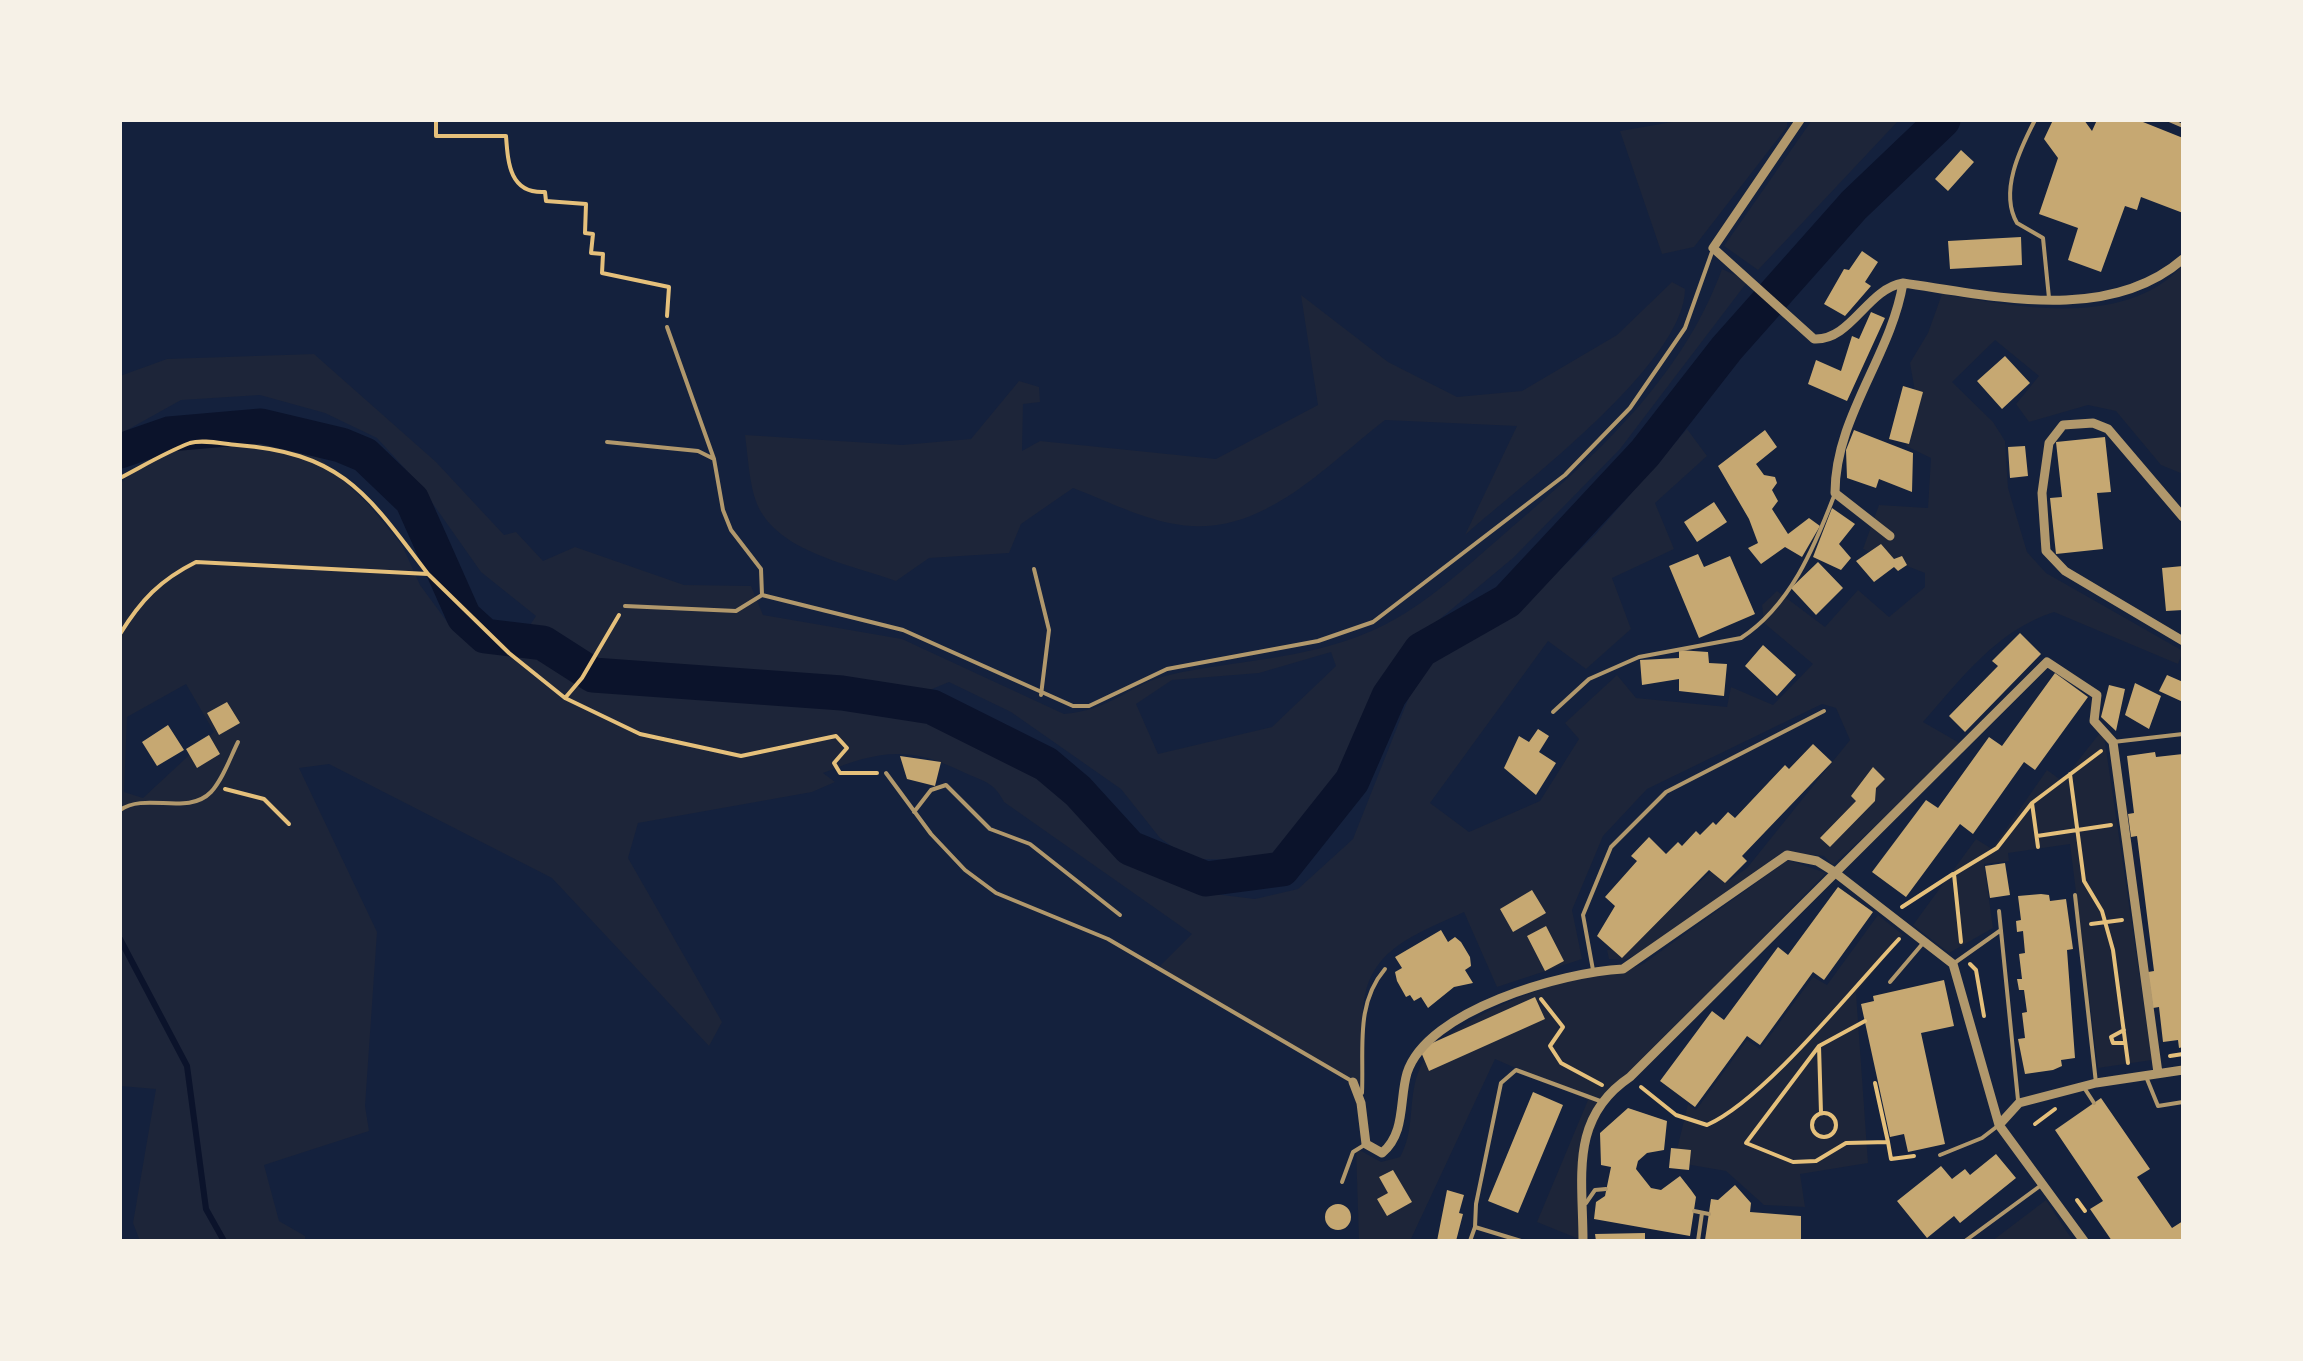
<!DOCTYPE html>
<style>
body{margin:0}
#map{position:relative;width:2303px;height:1361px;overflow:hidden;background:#14213d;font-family:Bitter,serif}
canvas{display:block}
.frame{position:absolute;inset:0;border:122px solid #f6f1e7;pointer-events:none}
</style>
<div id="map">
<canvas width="2303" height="1361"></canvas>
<div class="frame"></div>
</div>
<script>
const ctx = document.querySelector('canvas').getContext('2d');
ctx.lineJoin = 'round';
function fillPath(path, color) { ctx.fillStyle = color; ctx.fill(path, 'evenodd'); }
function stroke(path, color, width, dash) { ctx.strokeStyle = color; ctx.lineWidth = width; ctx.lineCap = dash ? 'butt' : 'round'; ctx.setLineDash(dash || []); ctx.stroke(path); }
fillPath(new Path2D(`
 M1684 120H1787V127L1694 247 1662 254 1620 131Z
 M1812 120H1899L1758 270 1724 246Z
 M2183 265V474L2161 465 2116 411 2088 405 2029 422 2016 404 2039 376 1995 340 1952 382 1993 422 2005 441 2008 488 2027 552 2046 573 2183 651 2178 664 2054 612C1997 630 1961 679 1923 722L1963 745 1833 865 1824 856 1783 852 1638 954 1623 960 1609 959 1607 950 1625 949 1715 868 1730 880 1747 868 1850 740 1836 708 1822 704 1647 789 1603 836 1572 910 1582 959 1497 987 1464 912C1408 938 1361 952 1363 1023 1364 1047 1369 1060 1361 1084L1159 967 1192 934 1004 802C993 780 981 781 961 771 908 745 877 751 823 773L835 782 812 792 638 823 628 858 722 1022 709 1046 552 878 329 764 299 768 377 932 365 1106 369 1131 264 1165 279 1221 305 1236V1241H140L133 1223 156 1089 120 1086V484L144 461 231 435 304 443 368 504 402 545 420 585 448 623 520 640 536 616 481 572 419 484 377 438 325 413 260 395 181 400 120 434V376L167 359 314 354 436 462 504 535 516 532 543 561 575 547 684 585 751 586 763 615 902 639 1064 714C1112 710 1130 684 1169 675 1235 660 1304 660 1369 632 1418 612 1464 569 1503 535 1592 459 1681 381 1722 269L1748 281 1620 449 1513 558 1404 649 1348 772 1310 827 1274 860 1190 859 1160 838 1121 789 1011 712 949 682 879 711 921 716 999 752 1072 799 1121 854 1198 892 1255 899 1298 889 1353 839 1409 697 1433 661 1532 597 1595 535 1687 429 1707 456 1655 503 1674 549 1612 578 1631 629 1586 669 1548 641 1430 803 1469 832 1540 801 1579 739 1565 723 1617 675 1636 698 1727 707 1731 687 1773 705 1813 664 1764 623 1762 605 1777 591 1825 627 1858 590 1889 617 1925 587V573L1863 549 1879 505 1928 508 1931 458 1906 446 1918 409 1910 363 1928 333 1942 294C2018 307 2125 329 2183 265ZM1331 652 1336 666 1272 727 1158 754 1136 704 1172 680 1259 673ZM186 684 214 732 143 798 124 792 127 717Z
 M1672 282 1685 289C1685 363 1520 486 1465 535L1517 426 1385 420C1329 463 1268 531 1192 526 1151 524 1110 502 1073 488L1021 524 1009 553 929 558 896 581C852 565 777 552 757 504 749 484 748 456 745 435L902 445 971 439 1019 381 1039 387 1040 402 1023 404 1022 451 1040 441 1216 459 1318 405 1301 295 1388 362 1457 397 1522 391 1617 335Z
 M2103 729 2152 1060 2098 1068 2070 844 2008 853 2009 861 1984 864 1993 928 1949 953 1913 925 1976 839 1992 849 2047 770 2062 781Z
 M1788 860 1826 873 1610 1093 1579 1166V1239L1537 1222 1588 1100 1495 1059 1410 1241H1359L1356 1148 1381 1162 1400 1157C1416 1129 1407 1096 1420 1068 1441 1022 1543 985 1591 975 1610 971 1624 972 1643 964Z
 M1878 915 1903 935 1856 993 1868 1163 1800 1174 1805 1207 1764 1205 1726 1171 1674 1162 1688 1104 1696 1110 1747 1040 1760 1049 1813 977 1827 985Z
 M2046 1200 2073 1241H1992Z`), '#1d2539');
stroke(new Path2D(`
 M120 939 187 1066 206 1209 224 1241`), '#0b132b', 6);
stroke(new Path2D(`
 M120 451 169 434 261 426 341 445 365 455 412 500 464 617 485 636 543 643 593 675 842 693 932 707 1046 764 1078 791 1130 848 1206 879 1282 869 1352 781 1389 696 1421 650 1507 601 1645 453 1727 348 1854 205 1943 120`), '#0b132b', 35);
fillPath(new Path2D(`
 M2053 120H2084L2092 131 2097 120H2138L2183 138V213L2141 197 2137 210 2125 206 2101 272 2068 260 2078 228 2039 214 2058 158 2044 139Z
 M1961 150 1974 162 1948 191 1935 179Z
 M2021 237 2022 265 1950 269 1948 241Z
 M1862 251 1878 262 1865 282 1871 286 1845 316 1824 304 1844 269 1849 270Z
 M1871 312 1885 318 1847 401 1808 384 1816 360 1841 371 1852 336 1859 339Z
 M2005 356 2030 383 2002 409 1977 381Z
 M1903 386 1923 392 1909 444 1889 439Z
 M1765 430 1777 447 1756 464 1764 475 1775 477 1777 483 1772 490 1778 501 1772 509 1788 534 1809 518 1820 526 1802 557 1785 547 1761 564 1748 548 1758 543 1749 519 1718 466Z
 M1854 430 1913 453 1912 492 1879 479 1876 488 1847 478 1846 450Z
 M2105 437 2111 492 2097 493 2103 549 2056 554 2050 498 2062 497 2056 442Z
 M2025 446 2028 476 2010 478 2008 447Z
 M1714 502 1727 522 1697 542 1684 522Z
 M1832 508 1855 524 1839 544 1851 558 1841 570 1813 557Z
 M1881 544 1894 559 1902 556 1907 565 1898 571 1894 567 1874 582 1856 561Z
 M1698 554 1704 567 1730 556 1755 614 1699 638 1669 566Z
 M1818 562 1843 588 1816 615 1791 588Z
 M2183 566V610L2166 611 2162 568Z
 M2020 633 2041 654 1965 732 1949 716 1998 666 1992 661Z
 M1763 645 1796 675 1777 696 1745 666Z
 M1679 650 1708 652 1709 663 1727 664 1724 696 1679 691V679L1642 685 1640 660 1679 658Z
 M2055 673 2088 697 2035 770 2024 762 1973 834 1960 824 1906 897 1872 872 1926 800 1938 808 1989 737 2002 746Z
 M2167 675 2183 682V702L2159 691Z
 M2135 683 2161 696 2149 729 2125 715Z
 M2109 685 2125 689 2116 731 2101 717Z
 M227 702 240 723 219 735 207 713Z
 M168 725 184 750 157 766 142 742Z
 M1538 729 1549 736 1539 752 1556 763 1536 795 1504 768 1519 736 1529 742Z
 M209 735 220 754 197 768 186 749Z
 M1813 744 1832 762 1742 856 1747 861 1725 883 1709 870 1622 958 1597 936 1615 906 1605 897 1637 861 1631 856 1649 837 1666 854 1678 842 1682 846 1696 831 1700 835 1713 822 1716 825 1728 812 1735 818 1785 765 1789 769Z
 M2155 752 2156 757 2183 754V1047L2179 1048 2178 1040 2163 1042 2159 1007 2153 1008 2148 972 2154 971 2137 836 2131 837 2128 814 2134 813 2127 756Z
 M900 756 941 762 935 786 907 779Z
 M1873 767 1885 779 1876 788 1875 801 1830 847 1820 838 1856 801 1851 796Z
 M2005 863 2010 895 1990 898 1985 866Z
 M1838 887 1873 912 1824 980 1813 972 1760 1045 1747 1036 1695 1107 1660 1081 1712 1011 1724 1020 1778 947 1788 955Z
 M1532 890 1546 913 1513 932 1500 909Z
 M2041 894 2049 895 2050 901 2066 899 2073 949 2067 950 2075 1058 2061 1060 2062 1066 2053 1070 2025 1074 2018 1039 2025 1038 2022 1013 2027 1012 2024 990H2019L2017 979H2022L2019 954 2025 953 2023 931 2017 932 2016 921 2021 920 2018 896Z
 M1546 926 1564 961 1545 971 1527 936Z
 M1441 930 1448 942 1455 937 1461 942 1470 957 1471 966 1465 970 1473 983 1454 987 1428 1008 1421 997 1414 1001 1410 995 1406 997 1397 981 1395 972 1402 968 1395 957Z
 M1944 980 1954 1026 1921 1033 1945 1144 1908 1152 1904 1134 1890 1137 1861 1004 1874 1001 1873 996Z
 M1535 997 1545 1019 1429 1071 1421 1052 1430 1044Z
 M1533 1092 1563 1105 1518 1213 1488 1201Z
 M2101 1098 2150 1169 2137 1177 2172 1228 2183 1221V1241H2112L2090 1209 2103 1201 2055 1130Z
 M1628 1108 1667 1121 1664 1150 1647 1153 1638 1161 1636 1169 1651 1188 1661 1190 1680 1176 1691 1190 1696 1197 1690 1236 1594 1219 1596 1202 1605 1196 1611 1167 1601 1165 1600 1133Z
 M1671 1148 1691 1150 1689 1170 1669 1168Z
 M1996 1154 2016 1178 1960 1223 1954 1216 1927 1238 1897 1201 1941 1166 1952 1179 1965 1169 1970 1175Z
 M1393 1170 1412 1202 1387 1216 1377 1199 1388 1193 1379 1177Z
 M1735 1185 1751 1203 1750 1212 1801 1216V1241L1705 1240 1711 1199 1718 1200Z
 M1447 1190 1464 1195 1459 1213 1463 1214 1456 1241H1437Z
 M1325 1217a13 13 0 1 1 26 0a13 13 0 1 1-26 0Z
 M1645 1233V1241H1596L1595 1234Z`), '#c6a872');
stroke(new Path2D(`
 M436 120V136H506C508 164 510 194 545 192L546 201 586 204 585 233 593 234 591 253 603 254 602 273 669 287 667 316
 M120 478C143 466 166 452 190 443 203 439 223 444 237 445 343 453 368 495 428 574
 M120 634C141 600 160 580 196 562L428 574 509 653 565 698 640 734 741 756 836 736 847 748 834 763 840 773H877
 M565 698 582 678 619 615
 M2070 774 2084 881 2102 911 2113 950 2128 1063
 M225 789 264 799 289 824
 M2037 836 2111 825
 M2038 847 2032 803 2101 751
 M1902 907 1953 874
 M2091 924 2122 920
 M1961 942 1954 874 1997 848 2032 803
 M1970 964 1976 970 1984 1016
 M1541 999 1563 1027 1550 1046 1561 1063 1602 1085
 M2124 1030 2111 1037 2113 1043H2125
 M1819 1046 1746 1143 1793 1162 1816 1161 1846 1143 1888 1142 1891 1159 1914 1156
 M2170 1056 2183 1054
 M1875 1083 1888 1142
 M1641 1087 1676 1115 1707 1125C1764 1100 1853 988 1899 939
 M1812 1125a12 12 0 1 1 24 0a12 12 0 1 1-24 0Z
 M1821 1113 1819 1046 1865 1021
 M2035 1124 2055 1109
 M2077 1200 2085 1211`), '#e5c07b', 4);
stroke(new Path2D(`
 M2035 120C2020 149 1999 192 2017 223L2043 238 2049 298
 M2169 120 2183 126
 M607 442 698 451 714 459
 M1034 569 1049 630 1041 695
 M762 595 903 630 1073 706H1089L1167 669 1318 641 1373 622 1565 475 1630 408 1685 328 1712 252
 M625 606 736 611 762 595 761 569 731 530 723 510 714 459 667 327
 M1553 712 1589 679 1639 657 1741 638C1790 606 1814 548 1834 496
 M2113 742 2183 734
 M886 773 931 834 965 870 996 893 1108 939 1350 1080
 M120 810C146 792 188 816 211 792 223 779 230 758 238 742
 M914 812 931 790 946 785 990 829 1030 844 1120 915
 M2075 895 2096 1083
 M1999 911 2018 1100
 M1953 964 2001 930
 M1593 970 1583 915 1611 847 1666 792 1824 711
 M1890 982 1924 942
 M2147 1079 2158 1106 2183 1102
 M2083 1086 2094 1103
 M1362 1093C1364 1049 1355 1004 1385 969
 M1940 1155 1982 1138 1999 1125
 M1342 1182 1353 1152 1366 1144
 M1586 1203 1595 1190 1606 1189
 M1694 1211 1709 1214
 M1475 1227 1476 1204 1501 1083 1516 1070 1600 1101
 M1470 1241 1475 1227 1521 1241
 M1698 1241 1702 1213
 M1965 1241 2040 1186`), '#b1986c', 4);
stroke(new Path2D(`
 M1800 120 1713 248 1814 339C1851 341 1867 289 1903 283
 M2183 517 2108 429 2093 423 2063 425 2049 443 2042 493 2046 551 2065 571 2183 641
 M1890 536 1835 493C1835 417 1891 356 1903 283 1994 296 2108 324 2183 259
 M1353 1082 1361 1103 1366 1144 1382 1153C1406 1133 1399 1100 1407 1073 1427 1010 1563 972 1623 969L1787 855 1817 861 1833 871 1953 964 1999 1125 2084 1241
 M1999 1125 2019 1103 2096 1083 2183 1070
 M1583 1241C1583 1177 1569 1118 1630 1077L2047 662 2097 695 2094 721 2113 742 2158 1073`), '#b1986c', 9);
</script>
